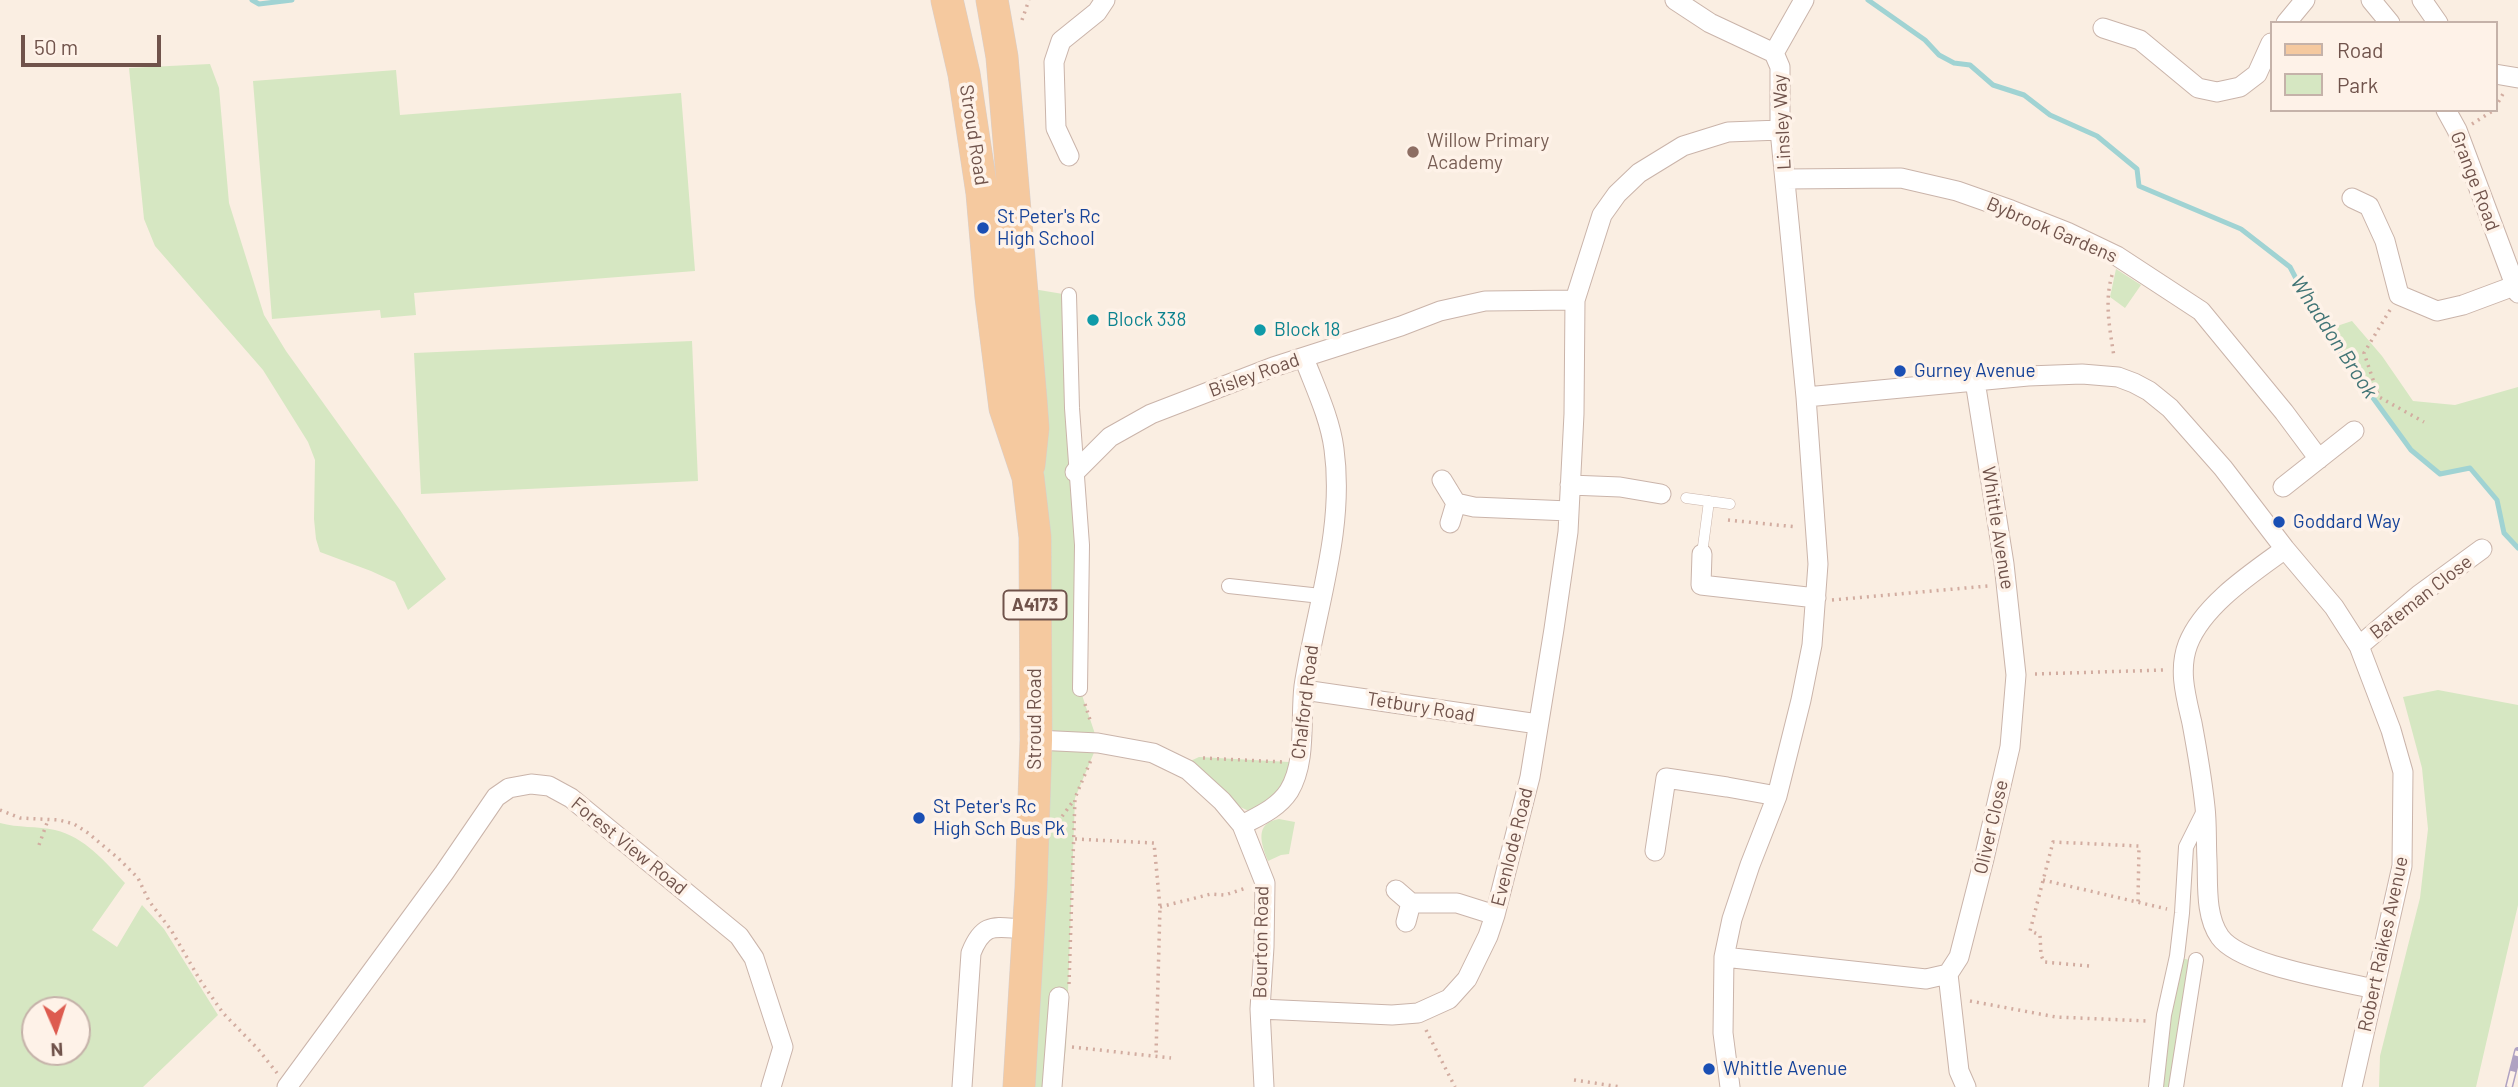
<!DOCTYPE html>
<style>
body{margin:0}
#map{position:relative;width:2518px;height:1087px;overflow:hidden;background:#faeee2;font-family:Barlow,sans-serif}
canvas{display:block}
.legend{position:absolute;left:2270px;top:21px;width:228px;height:91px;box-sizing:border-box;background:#fef2e8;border:2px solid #c5b2a9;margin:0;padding:9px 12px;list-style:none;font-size:21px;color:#70534b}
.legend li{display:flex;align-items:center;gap:14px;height:35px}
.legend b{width:35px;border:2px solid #c5b2a9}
.north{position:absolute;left:21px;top:996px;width:70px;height:70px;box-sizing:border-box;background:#fef2e8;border:2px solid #c5b2a9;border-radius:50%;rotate:177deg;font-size:19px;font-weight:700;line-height:28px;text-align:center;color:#70534b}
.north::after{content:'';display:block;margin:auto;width:24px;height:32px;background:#dd5b4f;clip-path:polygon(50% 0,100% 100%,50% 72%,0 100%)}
.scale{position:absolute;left:21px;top:35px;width:140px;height:32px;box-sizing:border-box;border:4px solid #70534b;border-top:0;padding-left:9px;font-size:21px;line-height:24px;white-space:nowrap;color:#70534b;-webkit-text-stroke:5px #fef2e8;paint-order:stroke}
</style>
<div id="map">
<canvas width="2518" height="1087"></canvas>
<ul class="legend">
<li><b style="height:9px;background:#f5c99f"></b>Road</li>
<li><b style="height:19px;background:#d6e7c2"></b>Park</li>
</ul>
<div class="north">N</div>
<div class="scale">50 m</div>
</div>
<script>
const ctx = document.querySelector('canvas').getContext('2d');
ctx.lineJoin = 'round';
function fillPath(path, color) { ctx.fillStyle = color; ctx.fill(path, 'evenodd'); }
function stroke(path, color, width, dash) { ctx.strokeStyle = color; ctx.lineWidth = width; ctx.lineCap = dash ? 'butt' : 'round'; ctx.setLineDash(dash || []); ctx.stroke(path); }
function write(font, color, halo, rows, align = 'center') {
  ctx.font = font + ' Barlow,sans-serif'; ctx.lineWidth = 7; ctx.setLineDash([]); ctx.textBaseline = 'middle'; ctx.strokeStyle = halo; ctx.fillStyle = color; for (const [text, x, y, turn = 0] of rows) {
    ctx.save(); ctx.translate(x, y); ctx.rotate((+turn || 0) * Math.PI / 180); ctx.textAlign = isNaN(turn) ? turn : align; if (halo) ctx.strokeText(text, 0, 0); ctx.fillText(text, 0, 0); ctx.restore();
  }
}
fillPath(new Path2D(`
 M210 64 219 88 229 203 264 315 286 351 400 510 446 579 408 610 395 582 371 571 320 552 316 539 314 519 315 460 308 442 263 370 155 246 144 219 129 68Z
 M396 70 400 115 681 93 695 271 414 293 416 315 381 318 380 310 272 319 253 81Z
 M2116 269 2141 285 2125 308 2110 297Z
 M1021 287 1069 295 1080 689 1098 743 1075 798 1066 1047 1061 1087H1019L1027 929Z
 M2352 321 2382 356 2413 401 2455 405 2518 387V548L2504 533 2497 500 2471 469 2440 474 2411 450 2341 354 2328 329Z
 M692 341 698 481 421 494 414 353Z
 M2438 690 2518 705V905L2476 1087H2379L2380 1056 2420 898 2428 829 2422 768 2403 697Z
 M1199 757 1289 762C1286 791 1272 799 1249 811L1238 806 1186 763Z
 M1279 819 1295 822 1289 854 1281 855 1268 861C1261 844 1254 823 1279 819Z
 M0 823C18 828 37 826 55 830 85 837 105 862 125 883L92 930 117 947 142 905 164 929 218 1015 143 1087H0ZM35 1010H77V1052H35Z
 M2178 957 2193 961 2173 1087H2160Z`), '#d6e7c2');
stroke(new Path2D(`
 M252 0 259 4 292 0
 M1868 0 1925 40 1939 55 1954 63 1970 65 1993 85 2024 95 2050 115 2097 136 2137 169 2139 186 2241 229 2290 267 2313 311 2328 329 2341 354 2411 450 2440 474 2470 468 2497 500 2504 533 2518 548`), '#a0d3d3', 5);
const service = new Path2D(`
 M1686 498 1730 504
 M1702 554 1709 501`);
const pedestrian = new Path2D(`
 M1069 295 1072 408 1082 545 1080 689
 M1229 586 1321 596
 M2156 1087 2164 1015 2177 956 2182 913 2186 847 2205 809
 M2176 1087 2196 960`);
const minor = new Path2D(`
 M1675 0 1710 23 1774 53
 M2371 0 2390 23
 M2422 0 2438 23
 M2286 23 2305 0
 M2103 28 2140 40 2198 88 2217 92 2240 87 2257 74 2271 43
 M2495 74 2518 78
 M2446 110 2457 130 2518 293
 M1069 156 1056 128 1054 62 1061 41 1097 12 1105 0
 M1785 179 1901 178 1957 191 2011 210 2067 232 2117 256 2201 311 2284 412 2319 459
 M2352 198 2369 206 2385 241 2399 295 2437 311 2463 305 2514 286
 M1806 397 2028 376 2082 374 2118 377 2134 383 2149 391 2170 408 2223 468 2285 549 2334 607 2359 646 2391 730 2403 772 2402 866 2352 1087
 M1075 472 1110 437 1151 414 1273 367 1401 326 1440 311 1485 301 1575 300
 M1442 480 1456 503 1450 523
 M1570 485 1620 487 1661 494
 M2283 487 2354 431
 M1456 503 1474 507 1569 511
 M2285 549C2252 573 2203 605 2188 644 2178 670 2186 697 2192 723 2197 750 2202 779 2205 807 2207 824 2206 842 2207 860 2208 884 2205 916 2220 937 2241 966 2338 980 2374 989
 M1702 554 1701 585 1816 598
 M2359 646 2419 595 2482 549
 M1304 690 1538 724
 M1036 740 1098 743 1153 753 1188 770 1222 801 1242 825 1265 883 1264 947 1260 1009 1264 1087
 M1242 825C1259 816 1278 808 1289 791 1307 761 1300 719 1304 686 1316 608 1345 529 1334 449 1330 418 1315 387 1304 358
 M1655 851 1666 778 1727 787 1777 796
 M1396 890 1411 903 1406 922
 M1411 903H1457L1495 915
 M1724 957 1926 979 1948 974
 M1948 974 1959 957 1984 859 2010 747 2016 675 2004 564 1975 381
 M1948 974 1959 1071 1966 1087
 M1260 1009 1392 1015 1418 1013 1449 999 1467 979 1488 936 1495 915 1530 777 1554 629 1568 532 1574 414 1575 300 1602 215 1617 194 1639 173 1683 146 1728 132 1780 130
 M287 1087 444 873 496 797 509 788 531 784 549 786 571 798 739 936 754 958 783 1047 771 1087
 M962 1087 971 953C984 920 996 928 1027 929
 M1052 1087 1059 997
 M1730 1087 1723 1033 1724 957 1732 919 1750 865 1777 796 1801 700 1812 645 1818 564 1806 397 1780 130V67L1774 53 1804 0`);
const primary = new Path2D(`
 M947 0 964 74 982 193 991 297 1005 408 1028 477 1035 537 1036 740 1031 888 1019 1087
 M992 0 1002 57 1031 401 1033 428 1029 465`);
stroke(service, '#cab4aa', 11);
stroke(pedestrian, '#cab4aa', 16);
stroke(minor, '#cab4aa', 21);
stroke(primary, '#d7cfcd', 33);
stroke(new Path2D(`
 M1022 20 1029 0
 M2495 108 2504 92
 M2472 124 2494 110
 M2112 275C2104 303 2110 329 2114 357
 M2390 310 2364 353 2379 397 2424 422
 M1728 520 1797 527
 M1832 600 1988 586
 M2035 674 2164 670
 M1085 704 1091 723
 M1203 758 1283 762
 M0 810 20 818 59 820 74 824 88 833 118 858 138 878 149 901 171 930 200 980 223 1013 258 1049 277 1073
 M1058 822 1074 800
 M1075 839 1154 843 1160 907 1156 1055
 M39 845 48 820
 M2043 880 2167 909
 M1160 907 1211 894 1225 895 1246 888
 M2089 966 2044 962 2041 955 2040 935 2030 931 2053 842 2139 846 2138 902
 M1069 984 1075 798 1091 760
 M1970 1001 2056 1017 2147 1021
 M1426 1030 1455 1087
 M1072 1047 1171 1058
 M1574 1080 1621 1087`), '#d2aca0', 3.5, [2, 5]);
stroke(service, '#fff', 10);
stroke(pedestrian, '#fff', 14);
stroke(minor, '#fff', 19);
stroke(primary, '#f5c99f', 32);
const rail = new Path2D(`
 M2509 1087 2518 1051`);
stroke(rail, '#afa2c2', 8);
stroke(rail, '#fef2e8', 5, [16]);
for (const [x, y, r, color] of [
 [1413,152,7,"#8d6e63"],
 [983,228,7,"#1a4fb4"],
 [1093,320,7,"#0f9aa8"],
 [1260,330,7,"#0f9aa8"],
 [1900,371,7,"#1a4fb4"],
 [2279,522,7,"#1a4fb4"],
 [919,818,7,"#1a4fb4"],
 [1709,1069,7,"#1a4fb4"]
]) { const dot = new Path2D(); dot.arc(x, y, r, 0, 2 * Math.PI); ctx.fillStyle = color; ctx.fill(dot); stroke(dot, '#fef2e8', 2.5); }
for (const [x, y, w] of [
 [1035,605,63]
]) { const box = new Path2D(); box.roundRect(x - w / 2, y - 14.5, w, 29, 5); ctx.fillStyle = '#fef2e8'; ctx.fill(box); stroke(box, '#70534b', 2); }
write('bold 18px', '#70534b', null, [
 ["A4173",1035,605]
]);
write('19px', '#70534b', '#fef2e8', [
 ["Linsley Way",1782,122,-93],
 ["Stroud Road",974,135,81],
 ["Grange Road",2475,181,69],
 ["Bybrook Gardens",2052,230,23],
 ["Bisley Road",1254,375,-20],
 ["Whittle Avenue",1998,528,81],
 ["Bateman Close",2421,597,-38],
 ["Chalford Road",1305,702,-83],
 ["Tetbury Road",1421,707,9],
 ["Stroud Road",1035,719,-90],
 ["Oliver Close",1991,827,-77],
 ["Forest View Road",629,846,39],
 ["Evenlode Road",1512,847,-76],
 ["Bourton Road",1261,942,-89],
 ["Robert Raikes Avenue",2383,944,-78]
]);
write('19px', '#785e54', '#fef2e8', [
 ["Willow Primary",1427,141],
 ["Academy",1427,163]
], 'left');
write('19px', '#164399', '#fef2e8', [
 ["St Peter's Rc",997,217],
 ["High School",997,239],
 ["Gurney Avenue",1914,371],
 ["Goddard Way",2293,522],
 ["St Peter's Rc",933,807],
 ["High Sch Bus Pk",933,829],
 ["Whittle Avenue",1723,1069]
], 'left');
write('19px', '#0d838f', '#fef2e8', [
 ["Block 338",1107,320],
 ["Block 18",1274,330]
], 'left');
write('italic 21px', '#407475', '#fef2e8', [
 ["Whaddon Brook",2334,337,57]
]);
</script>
